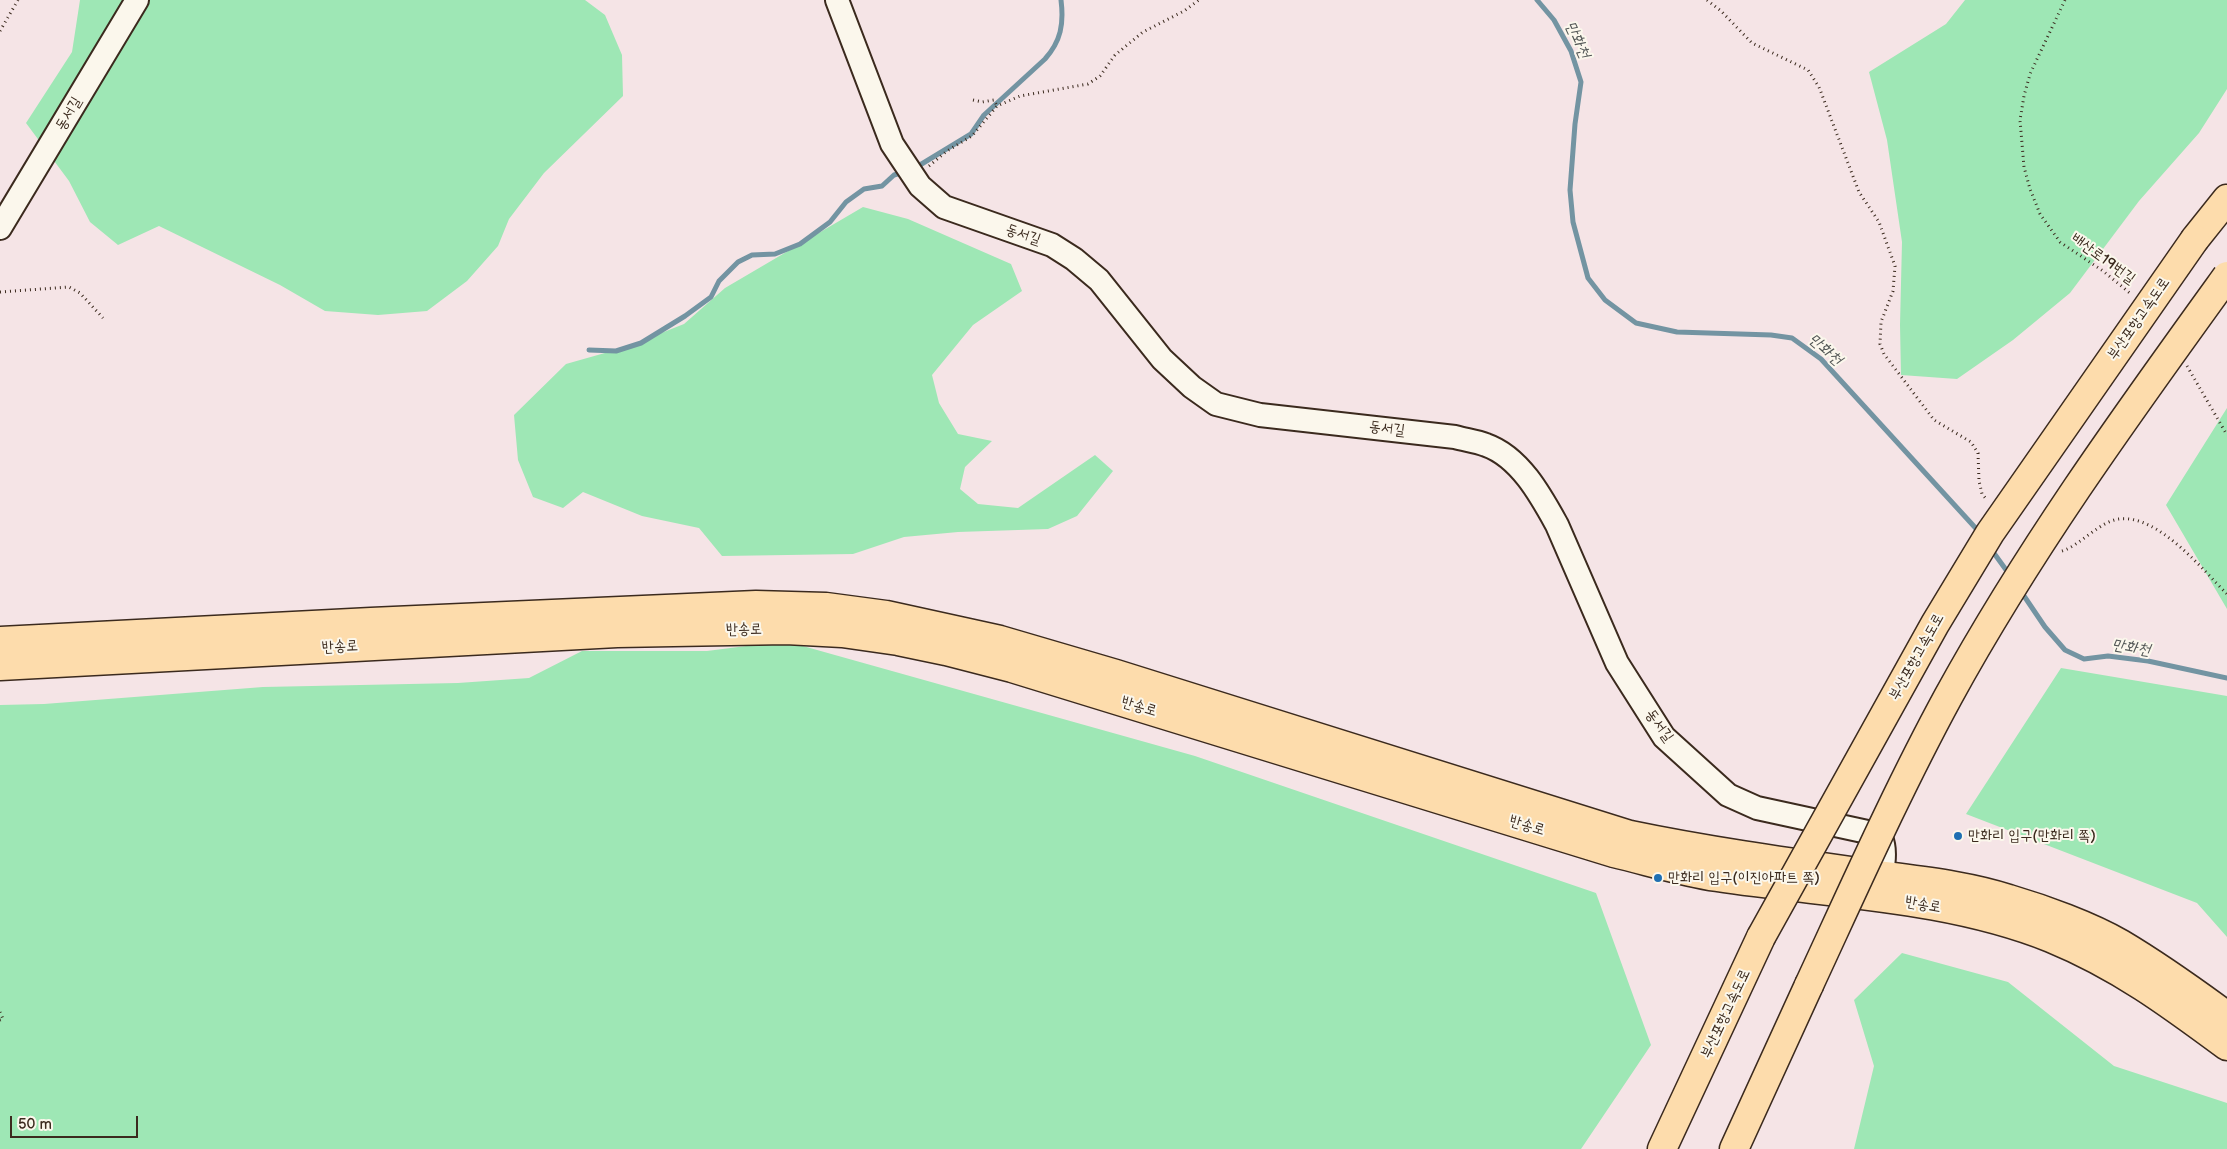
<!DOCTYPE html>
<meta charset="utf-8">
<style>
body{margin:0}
#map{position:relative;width:2227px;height:1149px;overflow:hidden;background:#f5e4e6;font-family:"Balsamiq Sans",sans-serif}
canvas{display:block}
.scale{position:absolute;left:10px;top:1116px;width:128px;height:22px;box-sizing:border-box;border:2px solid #3b2a1e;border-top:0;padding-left:6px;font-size:15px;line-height:18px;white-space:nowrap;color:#3b2a1e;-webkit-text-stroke:4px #fbf7ec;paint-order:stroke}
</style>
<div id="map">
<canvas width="2227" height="1149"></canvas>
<div class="scale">50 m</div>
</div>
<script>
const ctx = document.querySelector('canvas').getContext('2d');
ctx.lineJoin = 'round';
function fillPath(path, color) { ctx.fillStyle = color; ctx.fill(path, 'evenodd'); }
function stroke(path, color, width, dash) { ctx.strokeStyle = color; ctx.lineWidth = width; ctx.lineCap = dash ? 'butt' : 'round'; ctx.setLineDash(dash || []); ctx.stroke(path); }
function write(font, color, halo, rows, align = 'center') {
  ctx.font = font + ' "Balsamiq Sans","Poor Story",sans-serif'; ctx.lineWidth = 4; ctx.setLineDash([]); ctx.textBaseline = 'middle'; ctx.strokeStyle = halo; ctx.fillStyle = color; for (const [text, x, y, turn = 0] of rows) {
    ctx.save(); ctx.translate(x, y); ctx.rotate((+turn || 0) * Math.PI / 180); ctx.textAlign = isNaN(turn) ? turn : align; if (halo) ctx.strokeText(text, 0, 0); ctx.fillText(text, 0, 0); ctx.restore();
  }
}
fillPath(new Path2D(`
 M80 0H585L605 15 622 55 623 96 544 173 509 219 498 246 467 281 427 311 378 315 325 311 280 285 159 226 118 245 90 222 69 181 26 123 72 52Z
 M1965 0H2227V89L2199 133 2139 201 2070 293 2013 340 1957 379 1901 375 1900 325 1902 242 1887 140 1869 72 1946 24Z
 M863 207 908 219 1011 264 1022 291 973 325 932 375 939 403 958 434 992 441 965 467 960 489 978 504 1018 508 1095 455 1113 471 1077 516 1048 529 958 532 904 537 853 554 722 556 699 528 642 516 583 492 563 508 533 497 518 460 514 415 566 364 626 347 684 324 725 288Z
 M2227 408V609L2166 505Z
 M785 641 1195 756 1596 893 1651 1045 1581 1149H0V705L44 704 263 687 458 683 529 678 582 651H707Z
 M2061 668 2227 696V937L2197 903 1966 814Z
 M1902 953 2008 982 2114 1066 2227 1103V1149H1854L1874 1066 1854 1000Z`), '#9ee7b5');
stroke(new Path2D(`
 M1537 0 1554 20 1571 51 1581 82 1575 124 1570 190 1573 222 1588 278 1605 300 1636 323 1677 332 1771 335 1792 338 1821 359 1981 534
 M915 168 971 134 984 115 1045 59C1061 41 1064 24 1061 0
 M589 350 616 351 641 343 685 316 711 297 719 281 738 262 752 255 775 254 800 244 830 222 846 202 864 189 882 186 894 175 904 172
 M1991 549 2009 574
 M2020 590 2045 627 2065 650 2084 659 2108 656 2148 661 2227 678`), '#7394a2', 5);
const minor = new Path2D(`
 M837 0 892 144 920 186 944 207 1052 245 1074 259 1099 280 1162 359 1192 387 1216 404 1260 415 1455 437C1465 440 1476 441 1486 445 1520 457 1541 496 1557 525L1617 663 1664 737 1728 795 1757 808 1872 833 1881 838C1888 854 1881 876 1877 892
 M0 228 137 0`);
const major = new Path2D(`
 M0 641 371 622 756 605 826 607 886 615 1000 640 1116 674 1630 835C1707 851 1786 862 1864 873 1912 880 1963 884 2009 899 2043 909 2090 926 2121 944 2158 966 2193 991 2227 1016
 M0 666 617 633 786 630 842 633 898 641 946 651 1012 668 1614 853C1648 861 1683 872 1717 877 1828 894 1946 896 2051 938 2119 966 2169 1003 2227 1046`);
const highway = new Path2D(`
 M2195 239 2227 199
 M1662 1149 1761 937
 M1734 1149 1809 985`);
stroke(minor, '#3b2a1e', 26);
stroke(major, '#3b2a1e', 31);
stroke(highway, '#3b2a1e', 31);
stroke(new Path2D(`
 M1707 0 1721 11 1752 43 1808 70 1819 87 1859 192 1879 222 1895 266 1893 291 1881 322 1880 344 1884 354 1934 420 1971 442 1978 453 1979 481 1982 494 1987 500
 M2065 0 2030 74 2024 96 2020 120 2024 167 2030 189 2040 214 2060 242 2103 271 2131 294
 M0 31 18 0
 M973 100 982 102 994 100 997 106
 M929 166 947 151 972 136 997 106 1020 96 1088 84 1100 76 1115 55 1143 32 1184 11 1199 0
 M0 292 69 287 80 293 103 318
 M2187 366 2227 435
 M2062 551C2081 545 2100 521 2119 519 2158 514 2202 569 2227 594
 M0 1012 3 1019 0 1020`), '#3b2a1e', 3, [1, 4]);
stroke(minor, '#fbf7ec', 22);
stroke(major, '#fddcac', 28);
stroke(highway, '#fddcac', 28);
const highwayBridge = new Path2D(`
 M1761 937 1935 624 1990 533 2195 239
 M1809 985C1854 888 1897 791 1948 697 2029 549 2128 413 2227 276`);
stroke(highwayBridge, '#3b2a1e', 31, []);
stroke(highwayBridge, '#fddcac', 28);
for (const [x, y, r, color] of [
 [1958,836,5,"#1f6fb2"],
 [1658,878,5,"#1f6fb2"]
]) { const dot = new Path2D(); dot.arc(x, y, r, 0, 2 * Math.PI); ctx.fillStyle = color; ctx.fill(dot); stroke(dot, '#fbf7ec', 2); }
write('15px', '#3b2a1e', '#fbf7ec', [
 ["동서길",69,114,-59],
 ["동서길",1023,235,19],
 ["배산로19번길",2103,259,36],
 ["부산포항고속도로",2139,319,-55],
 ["동서길",1387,429,7],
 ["반송로",744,630,-1],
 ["반송로",340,647,-3],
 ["부산포항고속도로",1917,657,-61],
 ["반송로",1139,707,17],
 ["동서길",1659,726,54],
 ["반송로",1527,826,17],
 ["반송로",1923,905,10],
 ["부산포항고속도로",1726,1014,-65]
]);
write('15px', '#3b2a1e', '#fbf7ec', [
 ["만화리 입구(만화리 쪽)",1968,836],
 ["만화리 입구(이진아파트 쪽)",1668,878]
], 'left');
write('italic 16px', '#525655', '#fbf7ec', [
 ["만화천",1577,40,65],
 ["만화천",1825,350,41],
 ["만화천",2131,648,9]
]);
</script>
